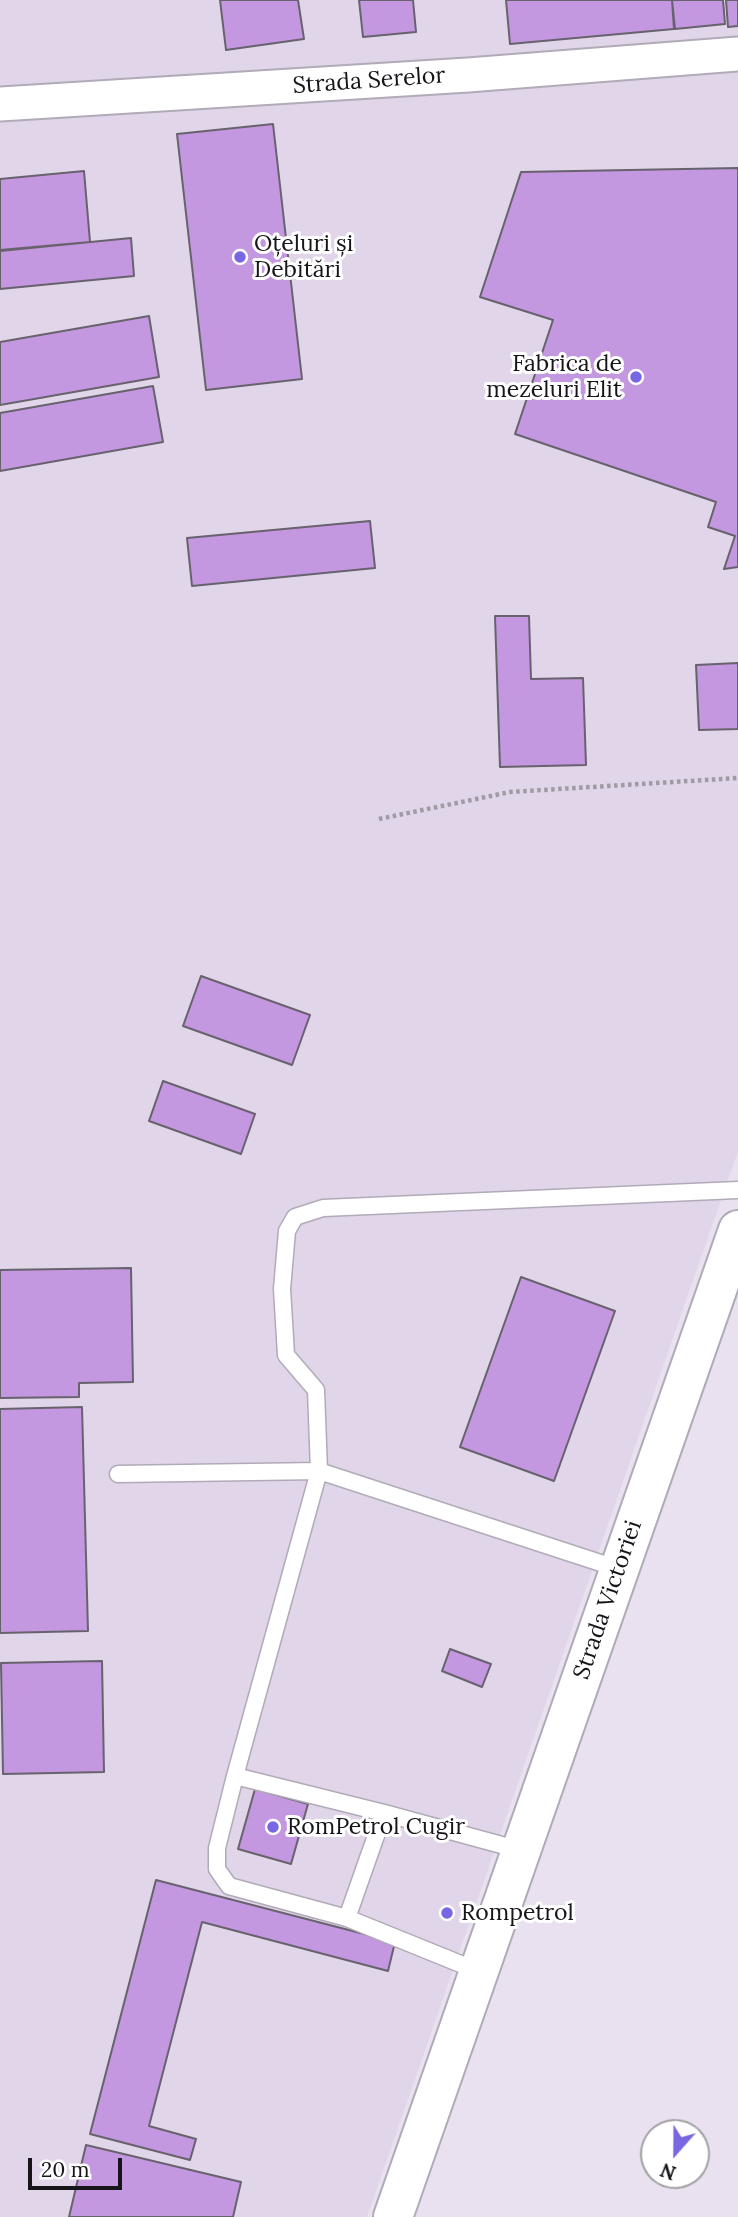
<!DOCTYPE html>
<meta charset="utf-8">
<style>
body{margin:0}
#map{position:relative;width:738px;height:2217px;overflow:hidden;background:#e9e1ef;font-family:Lora,serif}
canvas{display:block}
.north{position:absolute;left:640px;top:2119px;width:70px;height:70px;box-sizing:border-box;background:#fff;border:2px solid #a3a1a3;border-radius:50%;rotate:201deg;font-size:19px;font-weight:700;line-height:28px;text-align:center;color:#18151a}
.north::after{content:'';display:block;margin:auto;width:24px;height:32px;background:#7867e2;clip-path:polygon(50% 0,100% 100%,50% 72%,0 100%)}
.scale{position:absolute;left:28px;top:2158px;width:94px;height:32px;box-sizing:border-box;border:4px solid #18151a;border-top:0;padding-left:9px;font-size:21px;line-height:24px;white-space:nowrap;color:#18151a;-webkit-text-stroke:5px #fff;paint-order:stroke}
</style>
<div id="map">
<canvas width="738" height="2217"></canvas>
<div class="north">N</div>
<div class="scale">20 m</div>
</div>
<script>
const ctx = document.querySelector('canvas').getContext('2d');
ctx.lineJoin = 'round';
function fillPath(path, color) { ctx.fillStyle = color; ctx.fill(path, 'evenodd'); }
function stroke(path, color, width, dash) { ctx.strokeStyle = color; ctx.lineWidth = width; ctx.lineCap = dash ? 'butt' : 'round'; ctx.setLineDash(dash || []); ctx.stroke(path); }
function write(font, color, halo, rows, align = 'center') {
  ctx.font = font + ' Lora,serif'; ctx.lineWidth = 6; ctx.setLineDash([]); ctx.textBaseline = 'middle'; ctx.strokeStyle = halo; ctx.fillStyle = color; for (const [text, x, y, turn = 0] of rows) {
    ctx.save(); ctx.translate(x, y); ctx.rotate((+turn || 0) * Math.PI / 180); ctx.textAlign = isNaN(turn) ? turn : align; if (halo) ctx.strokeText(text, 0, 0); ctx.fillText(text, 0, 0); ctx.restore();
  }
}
fillPath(new Path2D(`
 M0 0H738V1151L367 2217H0Z`), '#e1d5e9');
const building = new Path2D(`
 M220 0H298L304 39 226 50Z
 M359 0H413L416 32 363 37Z
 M506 0H672L674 29 510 44Z
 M672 0H723L725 24 675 29Z
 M726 0H738V26L728 27Z
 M273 124 302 379 206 390 177 134Z
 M738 168V567L724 569 735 536 708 527 716 502 515 434 553 320 480 297 521 172Z
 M84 171 90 242 0 250V179Z
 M131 238 134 276 0 289V251Z
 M149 316 159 377 0 405V342Z
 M153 386 163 442 0 471V413Z
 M370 521 375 568 192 586 187 538Z
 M495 616H529L531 679 583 678 586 765 500 767Z
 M738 663V729L699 730 696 665Z
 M201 976 310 1015 292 1065 183 1026Z
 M163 1081 255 1114 241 1154 149 1121Z
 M131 1268 133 1382 79 1383V1397L0 1398V1270Z
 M521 1277 615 1311 554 1481 460 1447Z
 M82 1407 88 1631 0 1633V1409Z
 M450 1649 491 1664 482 1687 442 1671Z
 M102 1661 104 1772 3 1774 1 1663Z
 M255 1789 308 1804 291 1864 238 1849Z
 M156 1880 395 1942 388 1971 202 1922 149 2126 196 2139 190 2160 90 2134Z
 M86 2145 241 2182 233 2217H69Z`);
fillPath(building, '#c497e1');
stroke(building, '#68626d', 2);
const lane = new Path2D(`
 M118 1474 319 1471 619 1569
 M235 1776 384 1813
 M347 1918 229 1886 217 1869V1848L235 1776 319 1471 316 1390 286 1355 282 1289 287 1231 295 1217 323 1208 738 1190
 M478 1971 347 1918 384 1813 520 1850`);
const street = new Path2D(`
 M0 104 468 75 738 54`);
const secondary = new Path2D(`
 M393 2217 738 1230`);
stroke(lane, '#b1aab7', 19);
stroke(street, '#b1aab7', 37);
stroke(secondary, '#b1aab7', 42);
stroke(new Path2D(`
 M379 819 510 792 738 778`), '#a09aa5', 4.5, [3.5, 3.5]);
stroke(lane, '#fff', 16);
stroke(street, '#fff', 33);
stroke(secondary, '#fff', 38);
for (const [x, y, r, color] of [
 [240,257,7,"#7867e2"],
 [636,377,7,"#7867e2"],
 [273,1827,7,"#7867e2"],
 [447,1913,7,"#7867e2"]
]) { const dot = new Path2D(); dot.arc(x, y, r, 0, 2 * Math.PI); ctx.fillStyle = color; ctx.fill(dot); stroke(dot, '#fff', 2.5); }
write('23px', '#18151a', '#fff', [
 ["Strada Serelor",369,81,-4],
 ["Strada Victoriei",608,1600,-71]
]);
write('23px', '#18151a', '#fff', [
 ["Oțeluri și",254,244],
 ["Debitări",254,270],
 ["Fabrica de",622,364,"right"],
 ["mezeluri Elit",622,390,"right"],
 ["RomPetrol Cugir",287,1827],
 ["Rompetrol",461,1913]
], 'left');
</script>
